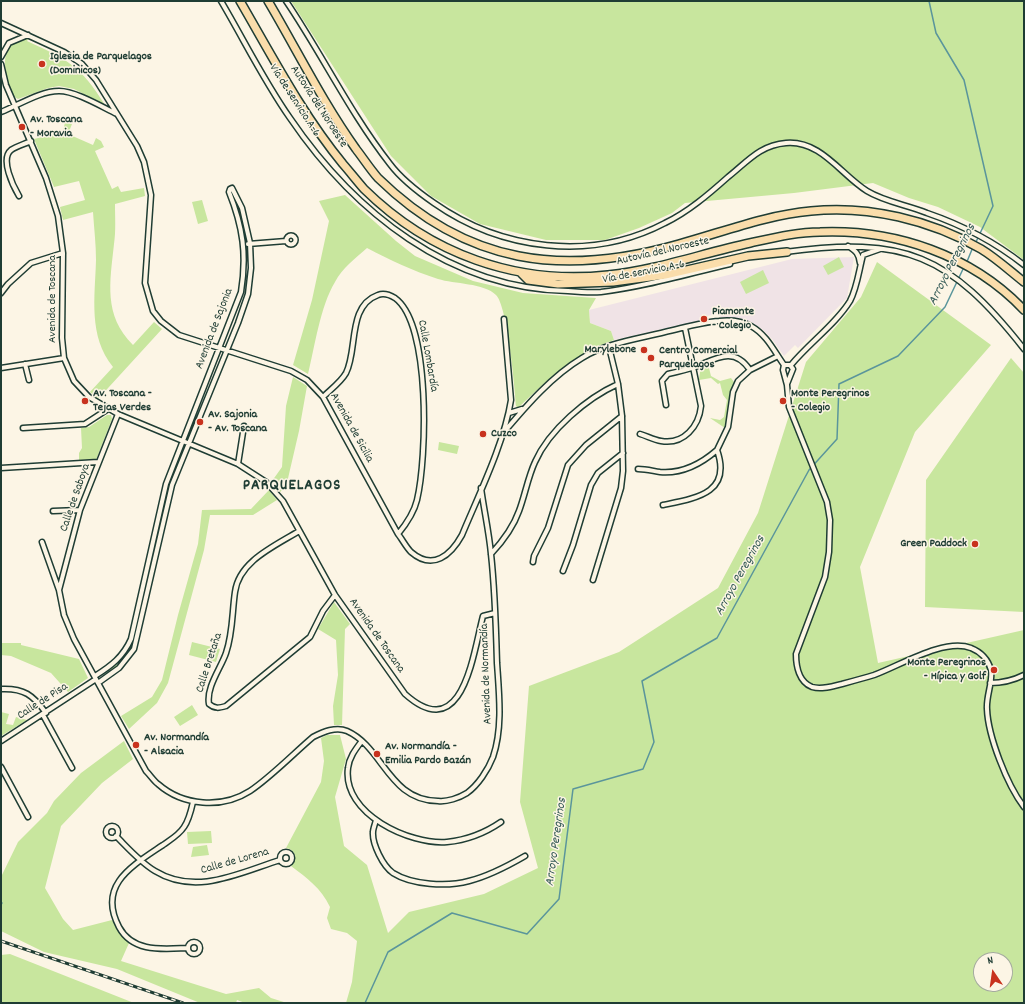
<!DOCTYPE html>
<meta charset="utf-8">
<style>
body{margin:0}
#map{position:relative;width:1025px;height:1004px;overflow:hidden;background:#fcf5e5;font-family:Dekko,sans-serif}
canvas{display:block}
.frame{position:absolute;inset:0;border:2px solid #1f3d34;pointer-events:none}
.north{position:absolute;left:973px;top:952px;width:40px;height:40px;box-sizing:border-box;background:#fcf5e5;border:1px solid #a4ab9e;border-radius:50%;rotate:347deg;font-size:11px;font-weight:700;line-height:16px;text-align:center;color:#1f3d34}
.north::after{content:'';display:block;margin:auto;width:14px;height:18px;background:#c8321e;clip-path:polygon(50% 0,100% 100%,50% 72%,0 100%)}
</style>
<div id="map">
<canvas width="1025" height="1004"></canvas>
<div class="frame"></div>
<div class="north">N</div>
</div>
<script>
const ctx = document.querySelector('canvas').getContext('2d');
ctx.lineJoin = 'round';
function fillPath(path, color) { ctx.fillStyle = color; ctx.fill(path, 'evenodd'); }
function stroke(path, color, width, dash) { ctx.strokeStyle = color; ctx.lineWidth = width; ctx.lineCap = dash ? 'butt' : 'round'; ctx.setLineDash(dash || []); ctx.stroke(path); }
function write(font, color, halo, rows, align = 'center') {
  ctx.font = font + ' Dekko,sans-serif'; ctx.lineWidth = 3; ctx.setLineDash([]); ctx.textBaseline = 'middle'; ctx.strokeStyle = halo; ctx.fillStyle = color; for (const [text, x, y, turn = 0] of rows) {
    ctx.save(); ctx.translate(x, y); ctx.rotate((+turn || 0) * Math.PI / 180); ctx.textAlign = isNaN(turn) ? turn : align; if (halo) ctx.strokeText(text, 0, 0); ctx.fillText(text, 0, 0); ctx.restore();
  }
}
fillPath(new Path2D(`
 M854 257 847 298 798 348 795 345 784 356 772 339 762 329 751 322 740 318 721 317 716 314 703 317 702 320 614 340 611 331 590 323 589 310 792 259Z`), '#f0e3e6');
fillPath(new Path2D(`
 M291 1H1024V260L980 227 938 207 909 198 873 183 794 193 685 203 672 213 639 228 605 240H546L480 224 431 196 391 156Z
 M28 37H30L27 41C68 60 80 65 105 105L74 89 59 86 48 88 18 99 13 96C6 81 0 57 11 44 15 40 22 39 28 37Z
 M65 122 72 124 68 134 93 145 96 138 101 141 104 147 95 151 112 189 118 186 121 192 144 188 145 196 115 204C115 218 116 231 114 244 110 282 103 315 133 345L154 322 162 329 98 399 90 392 113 367C88 336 95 297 96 260 96 244 94 228 93 212L63 220 60 207 85 200 79 181 54 187 34 139 63 132Z
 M345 195 396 241 415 256 473 281 523 293 596 298 589 310 590 323 611 331 614 340C570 356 551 377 518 408L516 406C515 388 507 305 496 295 484 283 454 284 438 279 413 271 390 260 367 248 356 258 342 268 335 282 320 307 315 346 308 374L293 365 312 300 329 221 319 201Z
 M202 200 208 221 198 224 192 202Z
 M839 257 844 267 828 275 823 266Z
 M877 262 991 345 915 432 860 567 878 663 1024 630V1003H346L352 982 357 941 347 933 331 929 327 918 330 907C321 888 307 878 291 866 298 859 296 850 286 848L321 782 324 761 321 738 327 735H340L346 759 335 797 344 846 367 865 388 933 409 912 484 894 538 868 520 802 529 686 619 652 718 588 758 513 806 362 861 297ZM981 960H1005V984H981Z
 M763 270 769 283 746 294 740 282Z
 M1011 358 1024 373V612L925 607 926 480Z
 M708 364 711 376 720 381 731 378 734 382 730 393 725 428 710 418 720 420 724 417 727 400 723 395 720 383 718 384 711 378 699 380 700 372Z
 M293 377 307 386 299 431 286 487 280 492 272 481 282 467 286 406Z
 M107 415H111L112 419 96 460H79V453L82 448 81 428 89 427Z
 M439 442 459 446 457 454 438 450Z
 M183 448 170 484 135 639C129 655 118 670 102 676L124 658 134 639 169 484Z
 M269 490 277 500 253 515H210L204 550 168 683 157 703 129 729 121 716 152 697 162 680 178 615 198 544 202 510 251 509Z
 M334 602 350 624 345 629 342 725H334L333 706 338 675 336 640 318 629Z
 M192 642 220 649 216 662 189 655Z
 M1 643H21V645L79 659 88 678 68 692 51 673 11 656 1 655Z
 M192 705 198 715 180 726 174 717Z
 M1 712 9 714 6 724 13 725 16 717 27 720 1 736Z
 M124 741 133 759 102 783 61 826 45 888 63 919 73 930 112 920 119 933 129 943 121 961 226 994 259 988 271 998 287 1003H245L237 1000 236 1003H200L117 969 44 952 1 931V877L18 842 47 813 54 801 81 773Z
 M211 831 212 843 188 844 187 832Z
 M207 845 209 855 191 857 193 847Z
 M10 954 134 1003H1V955Z`), '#c8e69e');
stroke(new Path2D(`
 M929 1 936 33 964 80 993 206 975 244
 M966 264 973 247
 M1 905 2 903
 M365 1003 388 952 452 913 527 934 559 899 573 789 643 769 654 742 642 681 717 638 809 470 837 439 839 384 898 356 945 307 964 267`), '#5a959b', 1.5);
const street = new Path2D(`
 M221 1C244 40 264 81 290 118 354 212 450 289 568 291 579 292 590 293 601 292 644 287 687 274 730 264
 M286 1C322 54 350 113 390 164 402 180 418 192 434 203 501 250 591 262 665 223 688 212 709 194 728 177 747 162 760 145 786 143 821 140 841 175 867 191 885 202 908 205 927 213 962 225 995 242 1024 265
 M1 23 64 52 82 64 96 80 137 146 144 162 151 195 145 283 153 311 161 321 179 335 291 371 307 380 323 397 398 534C402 539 406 547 411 552 433 571 451 555 462 535 479 494 504 444 511 400L504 319
 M1 57 9 43 28 35
 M1 64 6 85 46 178 58 216 63 253 62 338 64 358 74 381 89 397 118 414 238 464 266 482 283 501 335 595 405 694C463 746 473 654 483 616L495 613
 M1 112C19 105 40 91 59 91 76 91 102 107 117 114
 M19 196C13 186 0 159 11 150 17 146 25 144 31 141
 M286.5 240a4.5 4.5 0 1 1 9 0a4.5 4.5 0 1 1-9 0Z
 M248 244 286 241
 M848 246C856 251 859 254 860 263
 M785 252C905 236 949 254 1024 349
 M1 293 8 284 31 263 63 253
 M25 364 29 380
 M784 365 783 370 787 385 789 407 827 502 830 520 829 552 825 577 796 654C796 666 799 682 812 687 822 690 833 686 842 684 853 681 864 678 874 675 901 665 944 638 971 648 981 652 988 659 991 670 993 682 986 696 987 709 988 736 1007 785 1024 807
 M784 365H790L793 369 787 384
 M791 365C809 343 836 324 850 301 857 288 859 270 863 255L880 249
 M1 368 64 358
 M323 397C330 390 341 382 346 373 358 350 347 306 378 295 383 293 390 295 395 298 431 324 427 458 417 500 414 513 407 523 398 534
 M666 405 662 381 668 374C677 372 686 370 695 367 717 358 734 346 750 370
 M509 413 522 409
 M118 414 80 510 59 590 64 615 74 639 146 771C150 775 154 781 158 784 183 806 222 809 250 791 271 777 293 754 313 737 323 732 336 726 347 731 383 747 389 801 438 801 447 802 459 798 467 793 478 785 488 770 493 757 503 728 499 693 497 663 496 627 495 590 491 554 489 532 484 510 481 488
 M23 428 85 424 108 409
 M505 431C527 405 552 376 582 358 606 343 638 339 665 332 683 328 701 322 719 321 730 320 742 321 751 326 767 335 774 351 784 365
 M640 434C647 436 654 440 661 441 684 445 699 426 701 406L685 328
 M238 464 244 426
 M1 468 98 462
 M638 469C646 469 653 471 660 472 683 474 701 464 717 450
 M663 505C697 498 732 493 717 450L728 427 733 392 738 381 750 370 778 356
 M53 511 80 510
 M299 531C275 546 239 561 235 592 232 612 233 633 226 653 221 668 206 687 209 704 215 709 219 708 226 706L310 637 323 611 335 595
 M42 542 59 590
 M491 554C503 541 513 528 519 511 525 495 528 477 535 462 549 430 587 398 618 384
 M533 562 534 556 548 528 568 465 586 445 622 416
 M563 571 573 545 591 485 598 473 623 453
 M593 580 621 488 623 471 622 416 618 384 609 347
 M95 676C111 666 123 657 131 639L166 484 241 292C247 255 243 227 229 192L230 189 232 188 242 208 250 243 251 268 248 294 238 323 172 485 134 649 119 668 98 683
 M990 683C1003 683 1012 681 1024 675
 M1 689C24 688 33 695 46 713
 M43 715 72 768
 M1 741 96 679
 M361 742C355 750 349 758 348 768 342 814 410 845 447 842 467 840 485 833 501 822
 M1 767 28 817
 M376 820C375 824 373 829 373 832 372 844 383 866 393 873 412 885 447 887 469 881 489 876 506 867 525 856
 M106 832a6 6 0 1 1 12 0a6 6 0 1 1-12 0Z
 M116 836C128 848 140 862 155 871 196 896 239 873 280 860
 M280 858a6 6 0 1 1 12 0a6 6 0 1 1-12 0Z
 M188 948a6 6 0 1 1 12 0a6 6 0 1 1-12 0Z
 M187 948C163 949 133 953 119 927 97 885 132 866 163 845 170 840 179 835 184 827 189 820 191 811 193 802`);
const highway = new Path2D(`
 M240 1C272 56 302 114 343 164 350 172 357 181 364 189 430 254 516 285 608 275 657 270 703 253 750 243 773 238 797 232 820 232 895 229 972 255 1024 310
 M268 1C297 50 323 103 356 149 363 158 370 169 378 178 467 265 563 277 679 244 723 232 766 215 811 211 868 205 931 220 981 249 996 258 1010 271 1024 282
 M521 273 528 280 558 284 613 282 665 275 748 256 787 252`);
stroke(street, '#1f3d34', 7);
stroke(highway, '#1f3d34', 10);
stroke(street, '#fcf5e5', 4);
stroke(highway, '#faddab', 7);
const rail = new Path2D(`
 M1 941 183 1003`);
stroke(rail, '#1f3d34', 3);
stroke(rail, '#fcf5e5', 1.5, [4.5]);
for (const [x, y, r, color] of [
 [42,64,4,"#c8321e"],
 [22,127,4,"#c8321e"],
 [704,319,4,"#c8321e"],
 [644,350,4,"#c8321e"],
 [651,358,4,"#c8321e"],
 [85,401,4,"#c8321e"],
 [783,401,4,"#c8321e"],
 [200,422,4,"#c8321e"],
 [483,434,4,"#c8321e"],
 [975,544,4,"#c8321e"],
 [994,670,4,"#c8321e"],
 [136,745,4,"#c8321e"],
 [377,754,4,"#c8321e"]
]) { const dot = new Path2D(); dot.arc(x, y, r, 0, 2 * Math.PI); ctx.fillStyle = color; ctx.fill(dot); stroke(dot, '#fcf5e5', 1.5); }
write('bold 12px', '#1f3d34', '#fcf5e5', [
 ["Iglesia de Parquelagos",50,57],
 ["(Dominicos)",50,71],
 ["Av. Toscana",30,120],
 ["- Moravia",30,134],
 ["Piamonte",712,312],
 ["- Colegio",712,326],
 ["Marylebone",636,350,"right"],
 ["Centro Comercial",659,351],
 ["Parquelagos",659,365],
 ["Av. Toscana -",93,394],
 ["Tejas Verdes",93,408],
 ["Monte Peregrinos",791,394],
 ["- Colegio",791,408],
 ["Av. Sajonia",208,415],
 ["- Av. Toscana",208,429],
 ["Cuzco",491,434],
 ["Green Paddock",967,544,"right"],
 ["Monte Peregrinos",986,663,"right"],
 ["- Hípica y Golf",986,677,"right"],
 ["Av. Normandía",144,738],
 ["- Alsacia",144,752],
 ["Av. Normandía -",385,747],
 ["Emilia Pardo Bazán",385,761]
], 'left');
write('12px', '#1f3d34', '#fcf5e5', [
 ["Vía de servicio A-6",294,101,57],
 ["Autovía del Noroeste",318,107,57],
 ["Autovía del Noroeste",663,252,-13],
 ["Vía de servicio A-6",644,273,-11],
 ["Avenida de Toscana",53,299,-90],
 ["Avenida de Sajonia",215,329,-69],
 ["Calle Lombardía",427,356,80],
 ["Avenida de Sicilia",351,428,61],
 ["Calle de Saboya",76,498,-71],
 ["Avenida de Toscana",376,636,55],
 ["Calle Bretaña",210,663,-72],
 ["Avenida de Normandía",487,674,-92],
 ["Calle de Pisa",43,702,-33],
 ["Calle de Lorena",235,862,-16]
]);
write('italic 13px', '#335a56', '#fcf5e5', [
 ["Arroyo Peregrinos",953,265,-63],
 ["Arroyo Peregrinos",741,576,-61],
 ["Arroyo Peregrinos",557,842,-82]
]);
ctx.letterSpacing = '1px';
write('bold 16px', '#1f3d34', '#fcf5e5', [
 ["PARQUELAGOS",292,487]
]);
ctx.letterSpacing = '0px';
</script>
